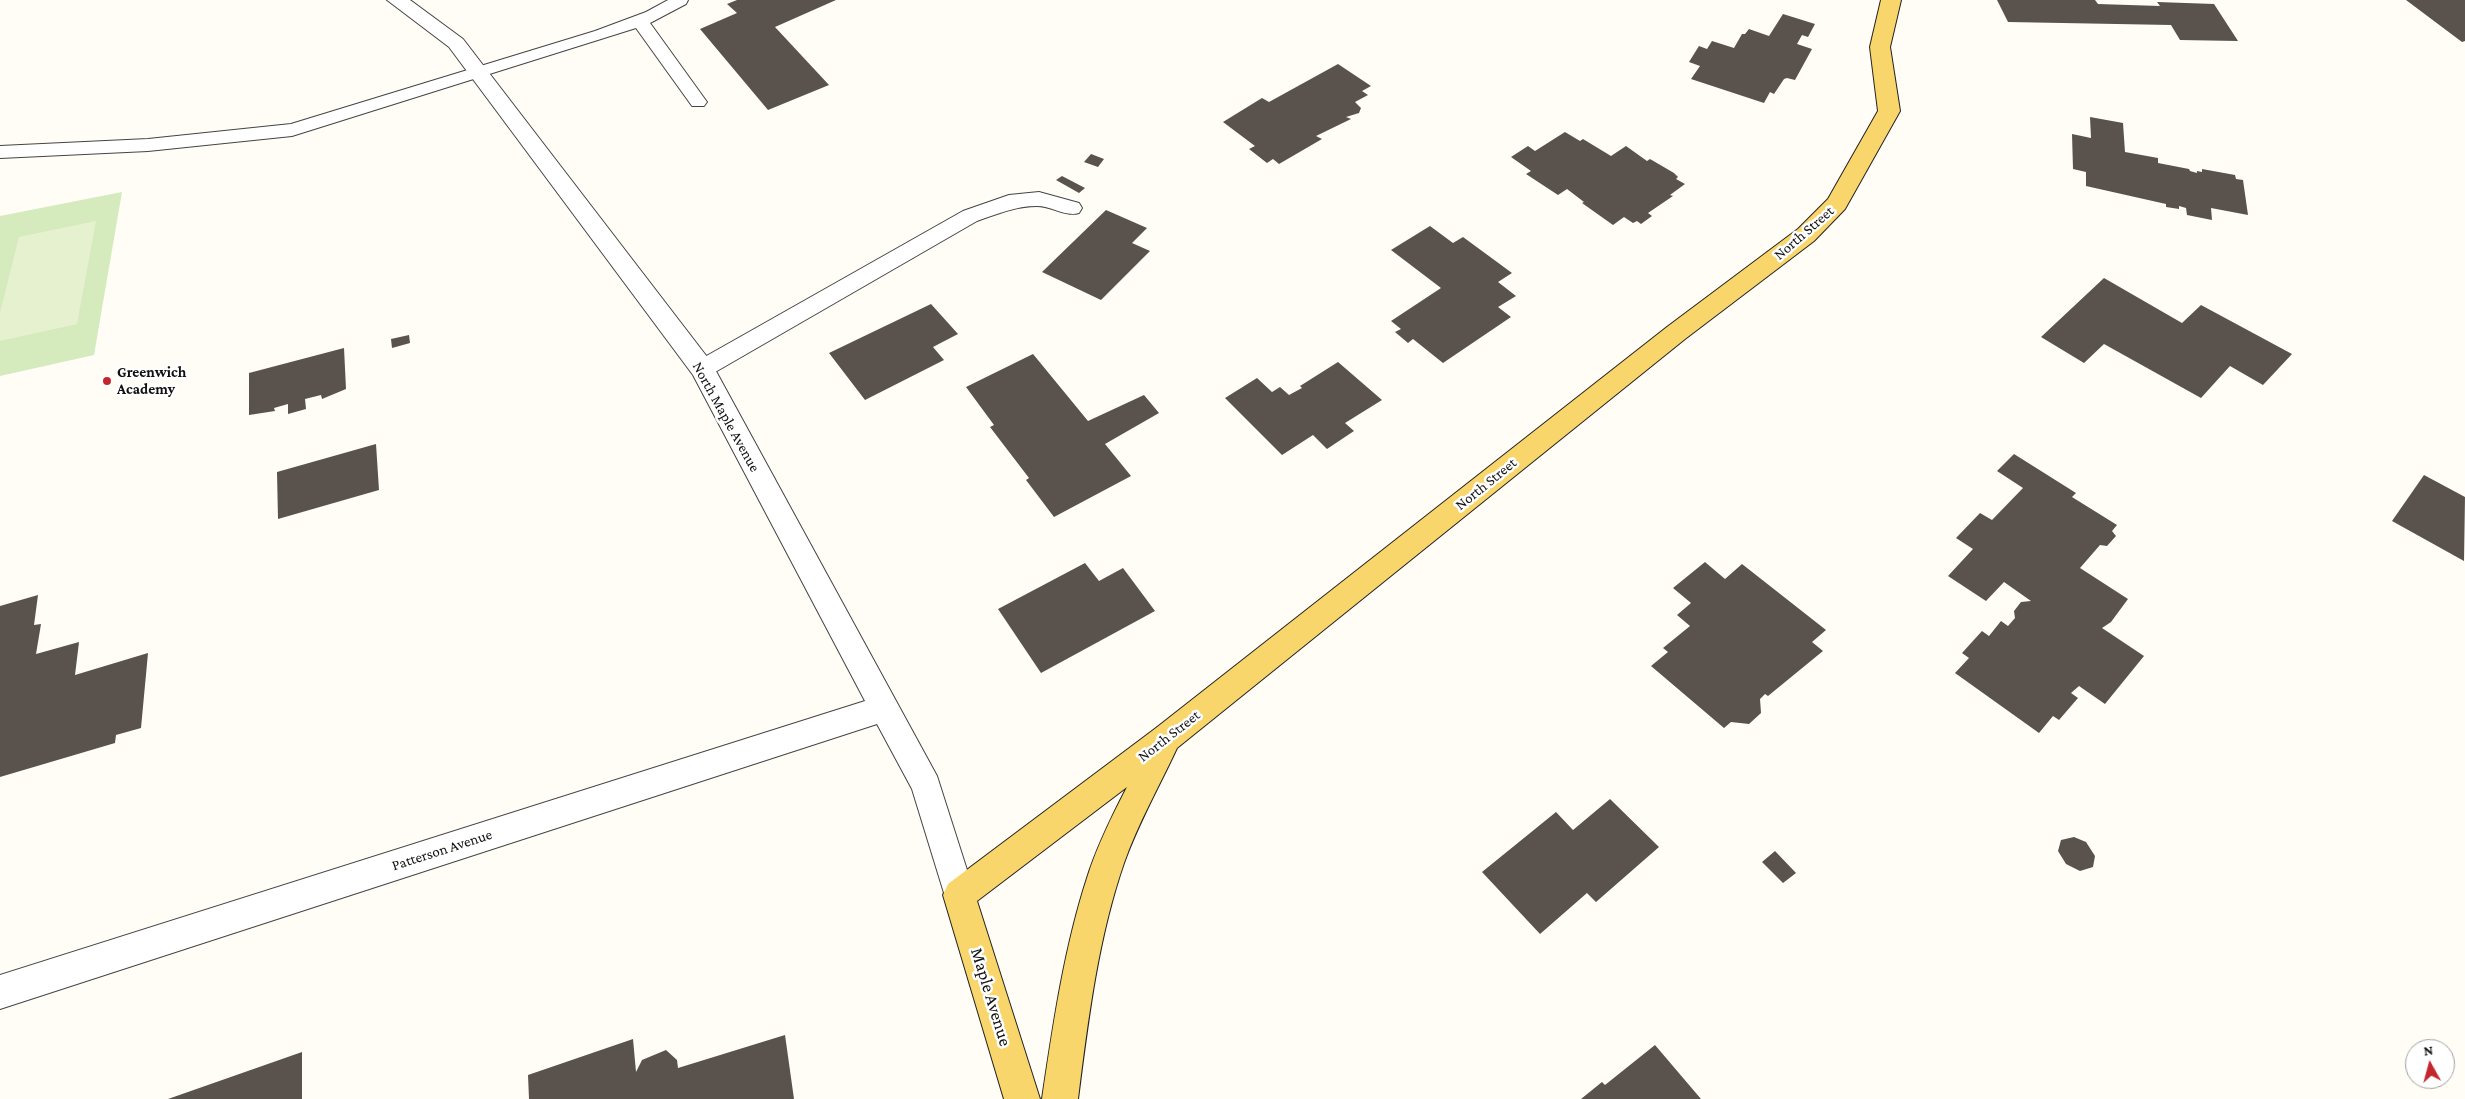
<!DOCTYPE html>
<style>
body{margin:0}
#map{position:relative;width:2465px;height:1099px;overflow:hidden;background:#fffdf5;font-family:"Crimson Pro",serif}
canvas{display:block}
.north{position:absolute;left:2405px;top:1039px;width:50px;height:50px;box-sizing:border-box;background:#fff;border:1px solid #a0a0a0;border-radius:50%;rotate:353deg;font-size:14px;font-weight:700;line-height:20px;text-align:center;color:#111}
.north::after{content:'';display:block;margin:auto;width:18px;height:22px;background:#c4262e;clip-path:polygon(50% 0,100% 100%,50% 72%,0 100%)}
</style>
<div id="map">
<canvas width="2465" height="1099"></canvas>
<div class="north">N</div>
</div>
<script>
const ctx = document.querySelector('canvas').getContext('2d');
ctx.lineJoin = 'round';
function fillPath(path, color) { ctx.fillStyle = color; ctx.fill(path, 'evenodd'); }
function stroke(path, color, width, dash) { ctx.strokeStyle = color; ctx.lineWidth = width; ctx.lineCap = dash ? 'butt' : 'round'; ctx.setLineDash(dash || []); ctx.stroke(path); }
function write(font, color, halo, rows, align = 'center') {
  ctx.font = font + ' "Crimson Pro",serif'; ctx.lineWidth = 5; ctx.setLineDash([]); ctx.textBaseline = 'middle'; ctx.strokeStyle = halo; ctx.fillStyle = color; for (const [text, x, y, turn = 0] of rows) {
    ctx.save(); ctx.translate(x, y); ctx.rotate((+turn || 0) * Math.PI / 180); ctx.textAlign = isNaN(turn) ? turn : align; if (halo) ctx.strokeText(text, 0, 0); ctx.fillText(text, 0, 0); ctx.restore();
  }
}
fillPath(new Path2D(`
 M122 192 94 355 0 376V216Z`), '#d5ebbd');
fillPath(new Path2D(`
 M96 221 77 324 0 341V313L19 237Z`), '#e6f2cf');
fillPath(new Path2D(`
 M737 0H836L775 27 829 85 768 110 700 29 737 13 727 4Z
 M1997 0H2095L2098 4 2160 6 2157 2 2214 4 2238 41 2180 40 2171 25 2008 22Z
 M2406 0H2465V41L2462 42Z
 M1783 14 1815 24 1808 37 1802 35 1797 44 1812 49 1795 80 1787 78 1784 79 1774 94 1770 92 1764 103 1691 79 1700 66 1689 62 1699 46 1707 49 1712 41 1734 48 1742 34H1745L1749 29 1769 36Z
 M1338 64 1371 86 1362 91 1368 95 1355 102 1361 108 1359 113 1346 117 1351 119 1316 136 1322 139 1279 164 1273 159 1267 163 1249 149 1255 146 1223 122 1262 98 1269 102Z
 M2090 117 2123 123 2125 152 2158 158V163L2189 169 2190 171 2197 173V171L2202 172V169L2235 175 2236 179 2243 180 2248 215 2211 208 2212 220 2187 215 2186 208 2179 206V209L2166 207V204L2086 186V172L2073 169 2072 134 2091 138Z
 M1565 132 1580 141 1583 139 1611 156 1626 146 1647 161 1650 159 1674 173 1678 177 1676 179 1685 184 1670 195 1673 196 1648 213 1652 216 1641 224 1637 221 1633 223 1624 217 1613 225 1582 203 1584 202 1567 189 1558 195 1526 174 1531 171 1511 157 1528 146 1535 151Z
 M1091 154 1104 159 1098 167 1084 162Z
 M1062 176 1085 188 1079 193 1056 180Z
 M1106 210 1147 228 1132 243 1150 251 1101 300 1042 272Z
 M1430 226 1453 243 1463 237 1512 273 1498 282 1516 296 1498 307 1511 317 1443 363 1413 339 1408 343 1395 332 1401 329 1391 321 1441 288 1391 250Z
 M2104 278 2182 323 2201 305 2292 354 2263 385 2230 366 2201 398 2104 344 2084 363 2041 337Z
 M931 304 958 334 933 347 944 360 865 400 829 353Z
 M409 335 410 343 392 348 391 339Z
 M344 348 346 389 322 399 321 395 305 399 306 409 288 414V404L274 408 275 411 249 415V373Z
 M1033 354 1088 421 1144 395 1159 413 1105 444 1131 476 1054 517 1026 480 1029 478 990 427 994 425 966 387Z
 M1338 362 1382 400 1345 423 1354 431 1327 449 1313 435 1282 455 1225 398 1257 378 1272 392 1280 387 1289 395 1302 388 1300 386Z
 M376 444 379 490 278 519 277 472Z
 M2014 454 2076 493 2072 497 2117 525 2112 531 2116 536 2107 546 2100 545 2080 568 2128 599 2111 622 2102 628 2144 656 2105 704 2079 686 2071 693 2078 698 2059 720 2053 716 2039 733 1955 673 1969 658 1962 653 1982 631 1989 636 2001 621 2008 626 2015 618 2014 611 2021 602 2031 601 2004 582 1986 601 1948 576 1973 549 1956 538 1980 513 1992 520 2023 488 1997 471Z
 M2424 475 2465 497 2464 561 2392 521Z
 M1705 562 1725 579 1742 564 1826 630 1812 642 1823 651 1768 696 1765 694 1760 699 1761 713 1749 724 1731 722 1724 728 1651 666 1668 652 1663 648 1690 626 1677 615 1691 603 1673 588Z
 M1085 563 1099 581 1123 568 1155 611 1041 673 998 609Z
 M38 595 34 625 41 624 36 654 79 642 75 675 148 653 141 728 116 735 115 743 0 777V606Z
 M1610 799 1659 847 1596 902 1587 893 1540 934 1482 872 1556 812 1573 830Z
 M2074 837 2086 842 2095 856 2093 867 2080 871 2066 864 2058 851 2061 840Z
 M1775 851 1796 873 1783 883 1762 862Z
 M785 1035 794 1099H529L528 1075 633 1039 636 1072 642 1060 666 1050 677 1060 678 1068Z
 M1655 1045 1701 1099H1581L1602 1082 1605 1085Z
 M302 1052V1099H168Z`), '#5a524d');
const service = new Path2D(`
 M668 0H688L686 4 650 23 707 102 704 106H692L636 28 292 136 148 151 0 158V146L148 139 291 124 595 31 646 12Z
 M1039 192 1079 203 1082 208 1079 213C1065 217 1052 206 1037 206 1016 206 997 214 977 221L710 375 702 377 694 375 691 369 694 363 963 211 1009 195Z`);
const minor = new Path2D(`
 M387 0H410L463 39 711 362 937 776 975 895 970 906 959 911 948 906 912 789 877 724 0 1009V975L865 701 693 375 449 47Z`);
const primary = new Path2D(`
 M1881 0H1901L1890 47 1900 111 1845 209 1814 241 1685 339 1177 748C1159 787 1138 823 1124 863 1098 938 1088 1020 1078 1099H1042C1053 1025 1064 949 1087 878 1097 846 1112 816 1127 787L977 901 1040 1099H1004L943 895 948 884 1156 728 1667 327 1798 229 1828 199 1878 111 1870 47Z`);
stroke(service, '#444', 2);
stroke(minor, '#444', 2);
stroke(primary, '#222', 2);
fillPath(service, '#fff');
fillPath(minor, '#fff');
fillPath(primary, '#f9d66b');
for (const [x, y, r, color] of [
 [107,381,5,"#c4262e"]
]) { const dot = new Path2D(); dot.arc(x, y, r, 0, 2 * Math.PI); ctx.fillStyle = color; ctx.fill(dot); stroke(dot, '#fff', 2); }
write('15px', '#111', '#fff', [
 ["North Street",1804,233,-41],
 ["North Maple Avenue",726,417,61],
 ["North Street",1486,484,-39],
 ["North Street",1169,736,-38],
 ["Patterson Avenue",442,850,-18]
]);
write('bold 15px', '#111', '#fff', [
 ["Greenwich",117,372],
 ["Academy",117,389]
], 'left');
write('18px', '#111', '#fff', [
 ["Maple Avenue",991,997,73]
]);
</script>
